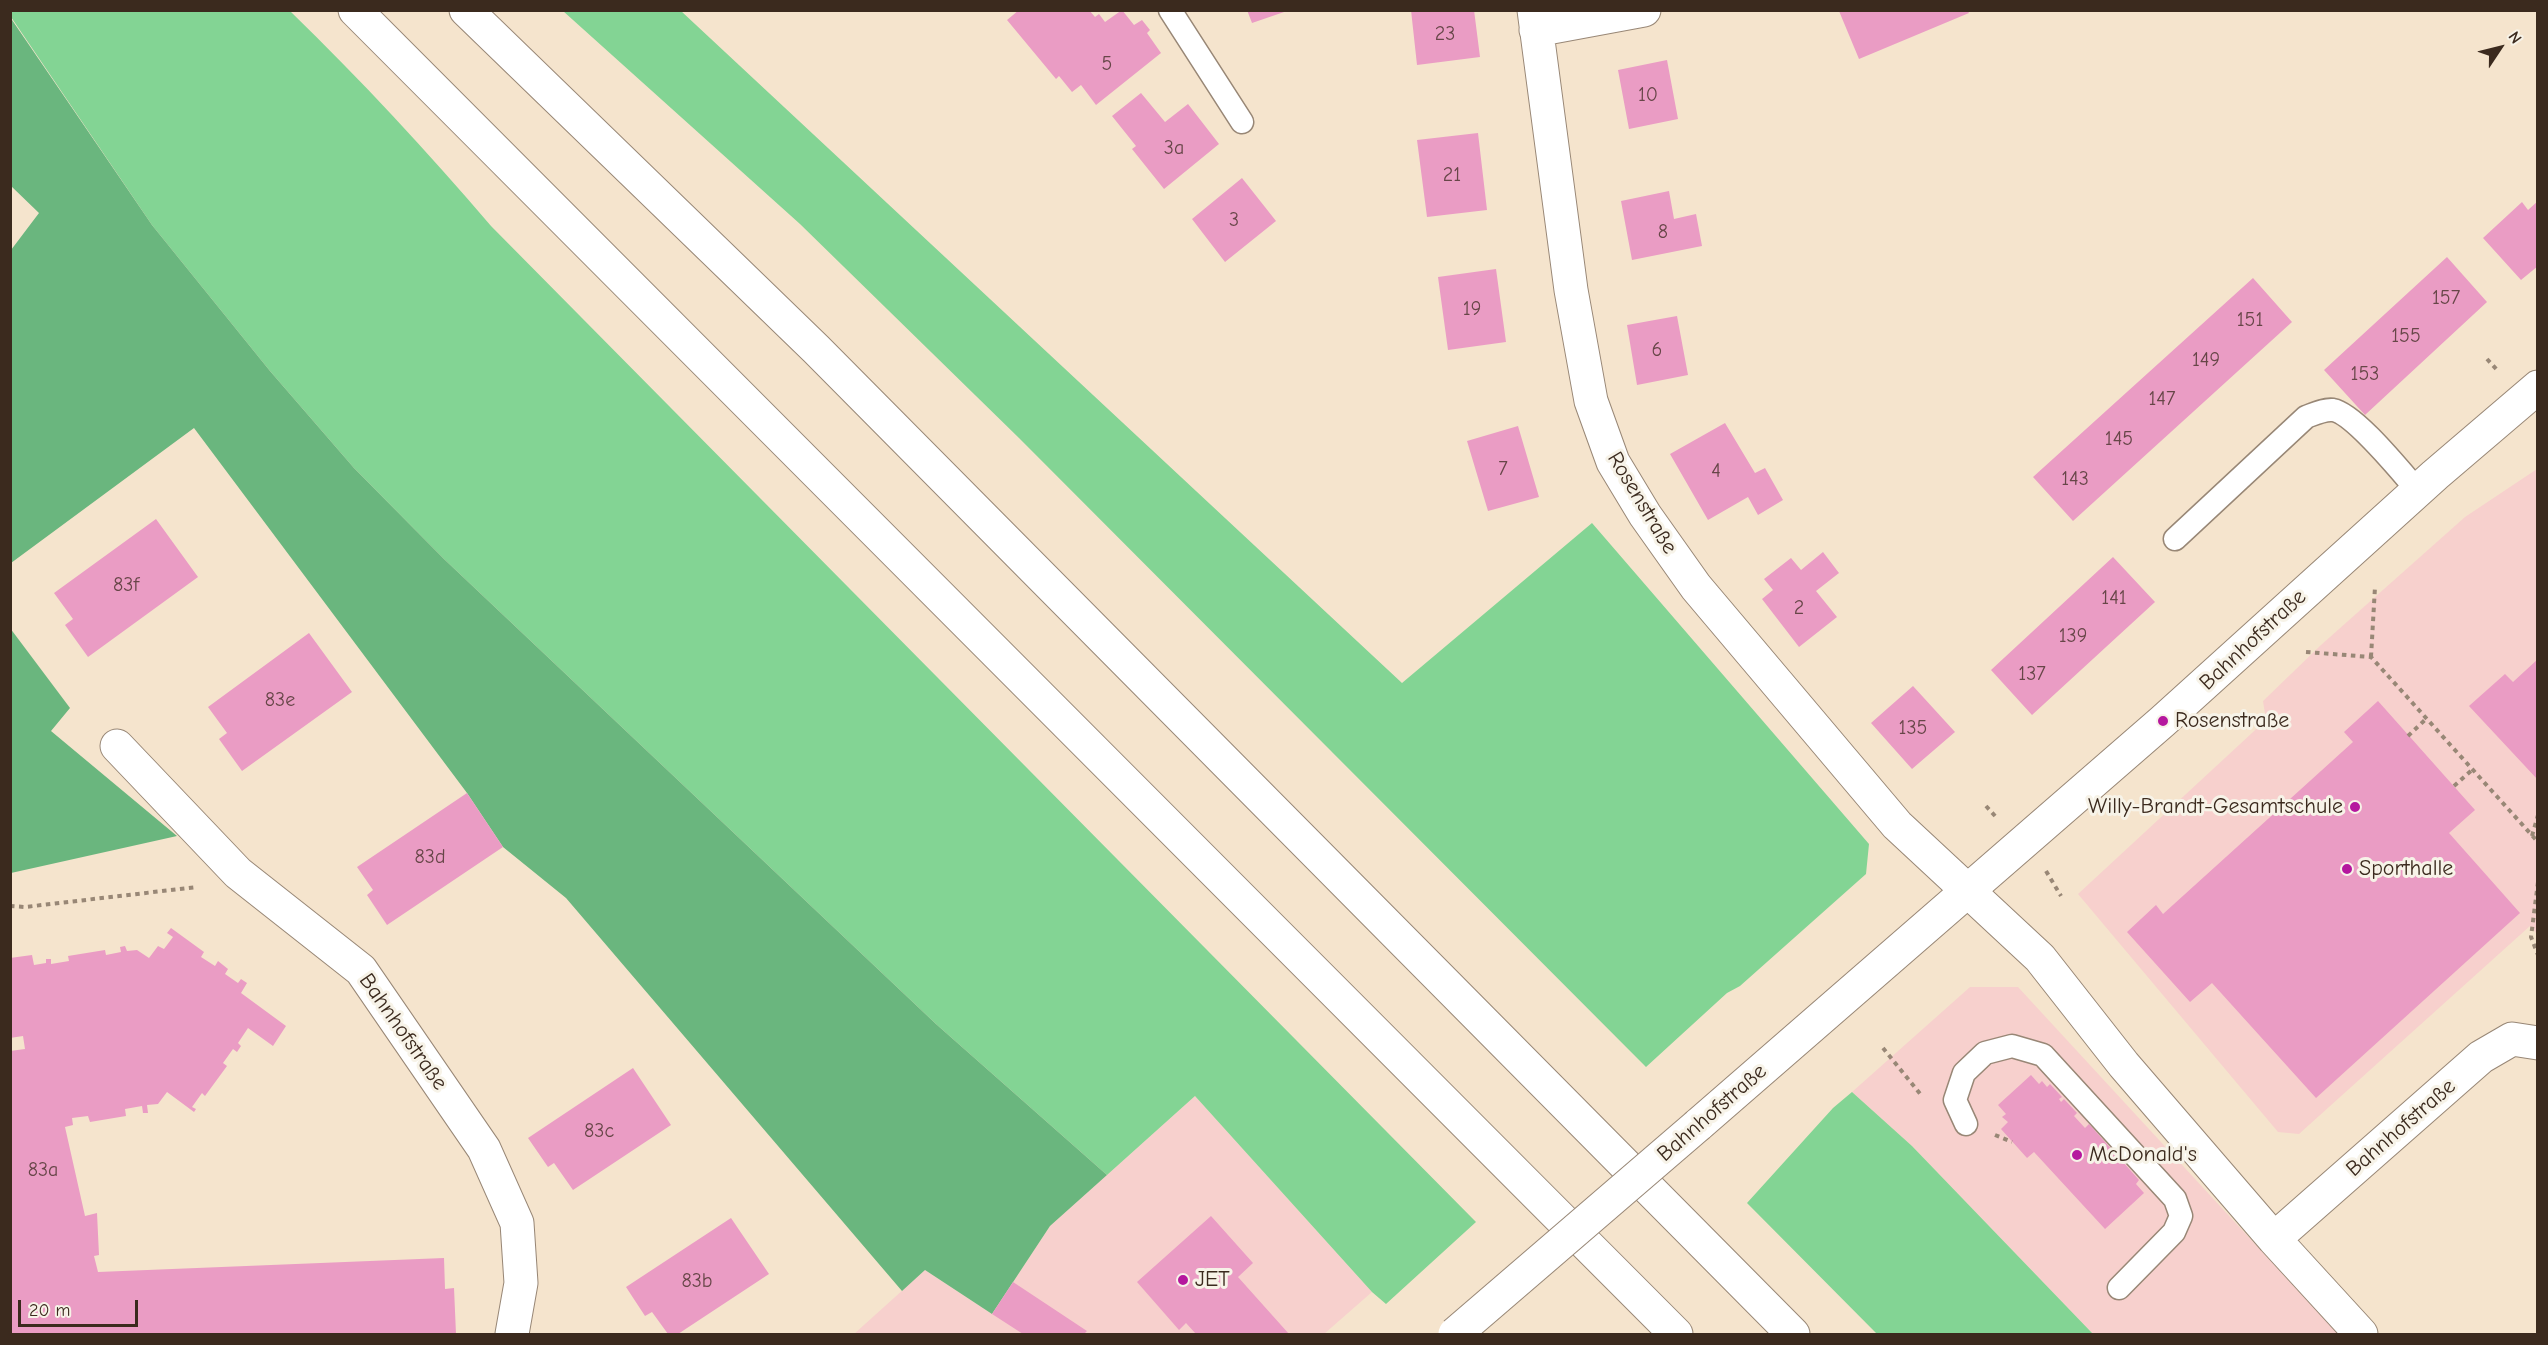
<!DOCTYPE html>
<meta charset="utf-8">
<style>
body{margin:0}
#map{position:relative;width:2548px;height:1345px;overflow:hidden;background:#f5e4cd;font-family:"Comic Neue",sans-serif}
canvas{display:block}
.frame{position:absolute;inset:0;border:12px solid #3b2a1e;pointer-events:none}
.north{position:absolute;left:2470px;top:18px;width:60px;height:60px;-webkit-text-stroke:4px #f7f3e8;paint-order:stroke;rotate:55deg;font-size:16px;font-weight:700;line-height:24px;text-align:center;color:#3b2a1e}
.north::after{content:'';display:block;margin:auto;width:21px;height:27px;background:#3b2a1e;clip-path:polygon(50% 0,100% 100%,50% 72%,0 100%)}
.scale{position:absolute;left:18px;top:1300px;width:120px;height:27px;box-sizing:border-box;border:3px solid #3b2a1e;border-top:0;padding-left:8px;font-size:18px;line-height:21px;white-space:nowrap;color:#3b2a1e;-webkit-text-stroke:4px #f7f3e8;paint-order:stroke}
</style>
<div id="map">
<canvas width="2548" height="1345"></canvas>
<div class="frame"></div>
<div class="north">N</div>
<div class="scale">20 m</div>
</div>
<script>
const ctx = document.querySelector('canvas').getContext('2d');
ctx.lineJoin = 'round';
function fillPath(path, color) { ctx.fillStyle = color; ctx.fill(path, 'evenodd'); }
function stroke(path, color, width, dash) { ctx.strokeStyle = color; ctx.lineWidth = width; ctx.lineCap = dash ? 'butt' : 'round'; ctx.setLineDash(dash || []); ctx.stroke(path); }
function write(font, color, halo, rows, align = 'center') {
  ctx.font = font + ' "Comic Neue",sans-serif'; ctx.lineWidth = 6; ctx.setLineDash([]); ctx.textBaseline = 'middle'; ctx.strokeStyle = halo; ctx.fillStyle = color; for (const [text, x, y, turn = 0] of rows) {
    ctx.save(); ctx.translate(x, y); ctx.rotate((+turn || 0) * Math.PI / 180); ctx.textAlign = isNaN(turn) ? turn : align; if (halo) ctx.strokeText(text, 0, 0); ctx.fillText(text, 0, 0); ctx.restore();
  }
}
fillPath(new Path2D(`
 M2537 469V934L2530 926 2299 1134 2278 1132 2078 894 2266 720 2263 701 2321 645 2465 517Z
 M1970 987H2018L2338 1334H2093L1912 1146 1852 1092Z
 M1195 1096 1372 1292 1324 1334H854L925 1270 992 1314 1050 1226Z`), '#f7d0cd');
fillPath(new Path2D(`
 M10 11H290C361 80 427 151 491 226L1476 1222 1386 1304 1372 1292 1195 1096 1107 1175 936 1024 444 559 354 468 270 371 152 225 11 17Z
 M563 11H681L1402 683 1592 523 1869 844 1866 874 1740 986 1727 993 1646 1067 1019 438 800 224Z
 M1852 1092 1912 1146 2093 1334H1877L1747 1203 1833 1108Z`), '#83d494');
fillPath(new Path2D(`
 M10 17 152 225 270 371 354 468 444 559 936 1024 1107 1175 1050 1226 992 1314 925 1270 902 1291 566 898 503 847 467 793 194 428 11 563V250L39 213 11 186Z
 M10 628 70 708 51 731 177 836 11 873Z`), '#6ab67e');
fillPath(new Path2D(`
 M1019 10H1089L1095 17 1099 14 1105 22 1122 10 1134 25 1142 20 1150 30 1147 33 1161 53 1096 105 1081 85 1072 92 1059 76 1056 79 1007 20Z
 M1247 10H1287V11L1252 23Z
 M1411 10H1474L1480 57 1417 65Z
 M1841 10H1967L1969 13 1859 59 1839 11Z
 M1667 60 1678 119 1629 129 1618 70Z
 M1141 93 1165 122 1188 104 1219 144 1164 189 1132 149 1136 146 1112 116Z
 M1478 133 1487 210 1427 217 1417 140Z
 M1242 178 1276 221 1225 262 1192 219Z
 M1669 191 1674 219 1696 214 1702 246 1632 260 1621 201Z
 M2538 201V266L2521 280 2483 238 2522 202 2528 210Z
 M2447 257 2487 302 2365 415 2324 370Z
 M1496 269 1506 342 1448 350 1438 277Z
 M2253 278 2292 322 2073 521 2033 477Z
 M1677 316 1688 375 1637 385 1627 325Z
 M1725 423 1755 473 1765 468 1783 500 1758 515 1748 497 1708 520 1670 454Z
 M1518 426 1539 497 1488 511 1467 441Z
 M156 519 198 577 88 657 65 625 73 619 54 593Z
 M1823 552 1839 573 1816 591 1837 617 1799 647 1762 599 1773 590 1764 579 1791 558 1801 570Z
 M2113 557 2155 602 2032 715 1991 670Z
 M309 633 352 692 242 771 219 739 227 733 208 707Z
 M2538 659V780L2469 706 2505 674 2513 682Z
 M1913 686 1955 732 1912 769 1871 723Z
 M2378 701 2475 810 2449 833 2520 913 2316 1098 2212 983 2190 1002 2127 932 2156 905 2163 914 2353 742 2344 732Z
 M467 793 503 847 387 925 367 895 373 890 357 867Z
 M171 928 204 952 201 957 215 966 218 961 228 969 225 974 238 983 241 979 247 983 241 993 286 1026 273 1046 248 1028 238 1043 241 1046 237 1052 233 1049 223 1063 227 1066 205 1096 202 1093 192 1107 196 1109 194 1112 167 1092 158 1104 147 1105 148 1113H143L142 1106 125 1109 126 1116 90 1122 88 1116 72 1118 73 1125 65 1127 85 1216 97 1213 99 1255 94 1256 98 1272 444 1258 445 1289 454 1288 456 1334H10V1051L25 1049 23 1036 10 1038V958L32 955 34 965 46 963V959H51V964L69 961 68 956 105 950 106 955 121 952 120 947 125 946 127 951 137 950 149 958 158 946 164 949 173 937 167 933Z
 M633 1068 671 1125 573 1190 554 1163 548 1167 528 1138Z
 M2031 1075 2039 1084 2042 1081 2047 1087 2050 1084 2062 1097 2059 1099 2061 1102 2064 1099 2077 1113 2074 1116 2085 1128 2089 1124 2139 1180 2136 1184 2144 1193 2105 1229 2034 1152 2027 1158 2001 1129 2008 1122 2002 1117 2006 1114 1998 1105Z
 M1211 1216 1253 1263 1238 1277 1289 1334H1196L1186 1323 1179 1330 1137 1282Z
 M731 1218 769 1274 678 1334H668L652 1312 645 1316 626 1287Z
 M1013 1282 1087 1331 1085 1333 1088 1334H1023L992 1314Z`), '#ea9cc4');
const service = new Path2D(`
 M1170 10 1242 122
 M2175 539 2306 417C2314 414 2324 409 2333 410 2355 414 2402 473 2418 491
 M1966 1124 1955 1100 1964 1073 1985 1053 2012 1046 2043 1055 2175 1199 2181 1216 2174 1232 2119 1288`);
const minor = new Path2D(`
 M1534 10 1571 290 1591 401 1613 462 1645 515 1696 587 1897 825 2040 958 2124 1065 2274 1239 2361 1334
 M1536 30 1644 10
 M117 746 238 873 361 970 484 1149 517 1223 521 1283 512 1334
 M2274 1239 2481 1057 2512 1039 2538 1043`);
const secondary = new Path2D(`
 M1698 1125 2163 721 2435 475 2538 387`);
const motorway = new Path2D(`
 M355 10 1676 1334
 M466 10 816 349 1793 1334`);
stroke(service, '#988776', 25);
stroke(minor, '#988776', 35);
stroke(secondary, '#988776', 35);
stroke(motorway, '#988776', 35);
stroke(new Path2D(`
 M2487 359 2498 371
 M2306 652 2371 657 2538 842
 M2371 657 2375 587
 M2408 736 2426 719
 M2454 786 2472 770
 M1986 806 1996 817
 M2532 836 2538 815
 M2046 871 2061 896
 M2538 882 2531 937 2538 955
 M10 906 25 907 197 887
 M1883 1048 1922 1096
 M1995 1135 2012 1142`), '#988776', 4, [4.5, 4.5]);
stroke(service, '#fff', 22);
stroke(minor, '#fff', 33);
stroke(secondary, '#fff', 33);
stroke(motorway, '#fff', 33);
const secondaryBridge = new Path2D(`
 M1455 1334 1698 1125`);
stroke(secondaryBridge, '#988776', 35, []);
stroke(secondaryBridge, '#fff', 33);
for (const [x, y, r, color] of [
 [2163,721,6,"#b5179e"],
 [2355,807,6,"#b5179e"],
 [2347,869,6,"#b5179e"],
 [2077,1155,6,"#b5179e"],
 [1183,1280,6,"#b5179e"]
]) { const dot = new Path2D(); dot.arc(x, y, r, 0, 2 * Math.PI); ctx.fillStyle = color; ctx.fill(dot); stroke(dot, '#f7f3e8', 2); }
write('20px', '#674648', null, [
 ["23",1445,34],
 ["5",1107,64],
 ["10",1648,95],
 ["3a",1174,148],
 ["21",1452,175],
 ["3",1234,220],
 ["8",1663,232],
 ["157",2446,298],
 ["19",1472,309],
 ["151",2250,320],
 ["155",2406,336],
 ["6",1657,350],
 ["149",2206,360],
 ["153",2365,374],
 ["147",2162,399],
 ["145",2119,439],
 ["7",1503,469],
 ["4",1716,471],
 ["143",2075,479],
 ["83f",126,585],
 ["141",2114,598],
 ["2",1799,608],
 ["139",2073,636],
 ["137",2032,674],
 ["83e",280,700],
 ["135",1913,728],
 ["83d",430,857],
 ["83c",599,1131],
 ["83a",43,1170],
 ["83b",697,1281]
]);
write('22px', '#3b2a1e', '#f7f3e8', [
 ["Rosenstraße",1642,503,59],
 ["Bahnhofstraße",2253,640,-43],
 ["Bahnhofstraße",403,1032,55],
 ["Bahnhofstraße",1712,1113,-41],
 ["Bahnhofstraße",2401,1128,-41]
]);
write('22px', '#3b2a1e', '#f7f3e8', [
 ["Rosenstraße",2175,721],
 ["Willy-Brandt-Gesamtschule",2343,807,"right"],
 ["Sporthalle",2359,869],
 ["McDonald's",2089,1155],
 ["JET",1195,1280]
], 'left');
</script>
